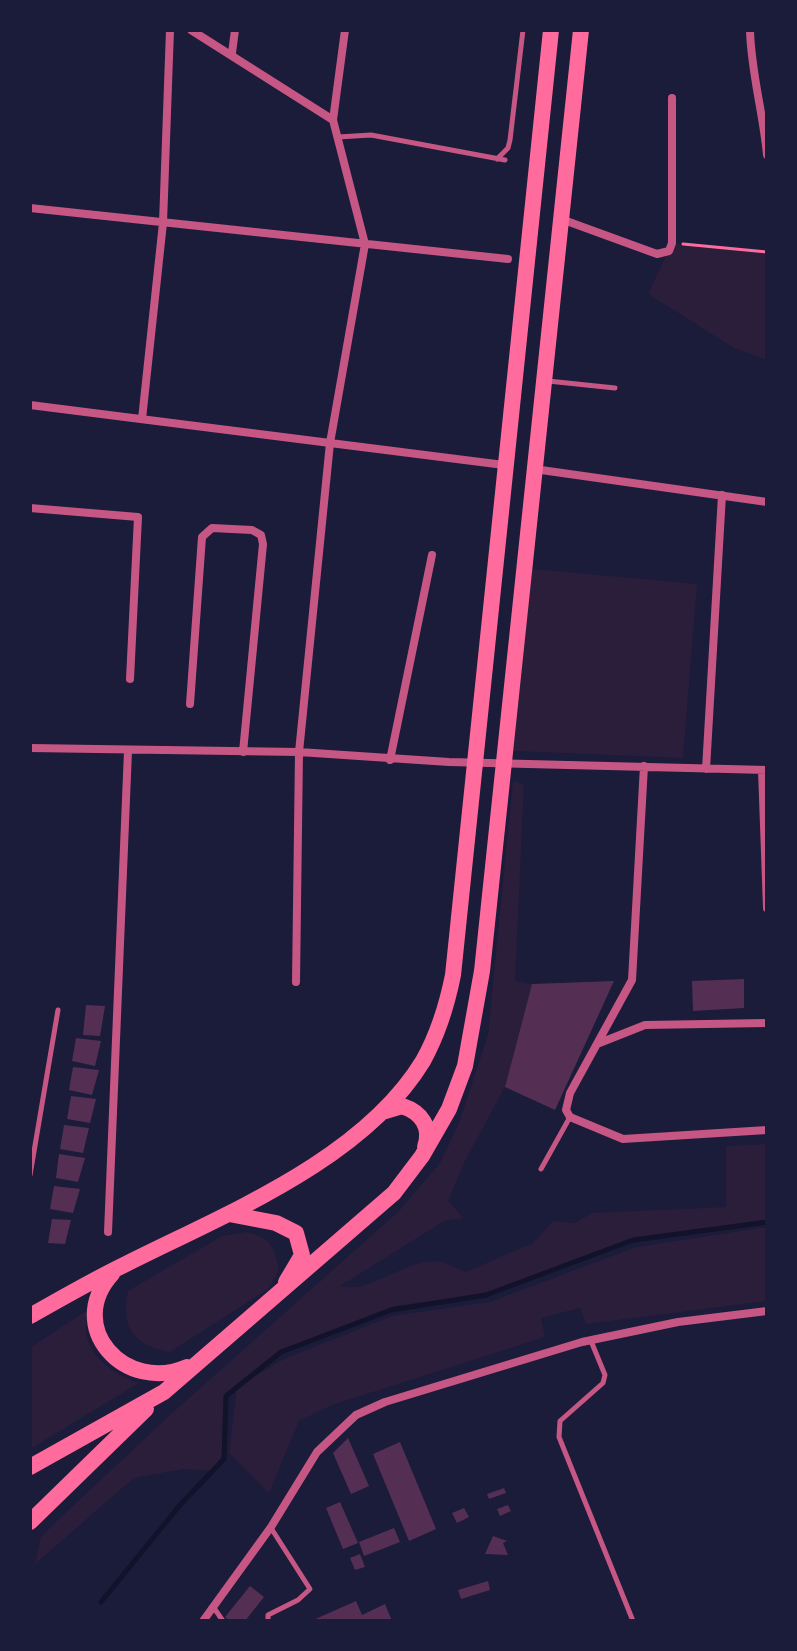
<!DOCTYPE html>
<style>
body{margin:0}
#map{position:relative;width:797px;height:1651px;overflow:hidden;background:#1b1b3a;font-family:"Noto Serif",serif}
canvas{display:block}
.frame{position:absolute;inset:0;border:32px solid #1b1b3a;pointer-events:none}
</style>
<div id="map">
<canvas width="797" height="1651"></canvas>
<div class="frame"></div>
</div>
<script>
const ctx = document.querySelector('canvas').getContext('2d');
ctx.lineJoin = 'round';
function fillPath(path, color) { ctx.fillStyle = color; ctx.fill(path, 'evenodd'); }
function stroke(path, color, width, dash) { ctx.strokeStyle = color; ctx.lineWidth = width; ctx.lineCap = dash ? 'butt' : 'round'; ctx.setLineDash(dash || []); ctx.stroke(path); }
fillPath(new Path2D(`
 M672 243 767 252V360L734 348 648 294Z
 M532 569 697 584 683 758 513 751Z
 M513 781 524 784 515 981 532 984 505 1087 465 1161 448 1201 464 1218 444 1221 340 1286C372 1295 408 1255 442 1262 450 1264 458 1269 466 1272L533 1243 553 1221 575 1223 592 1213 726 1207V1146L767 1144V1222L633 1240 486 1295 394 1306 281 1352 245 1382 284 1359 392 1316 490 1302 636 1247 767 1227V1301L586 1324 580 1308 541 1318 545 1337 332 1405 299 1421 269 1493 229 1453 237 1387 226 1396 224 1453 212 1471 184 1469 134 1478 35 1564 41 1537 59 1519 170 1415 398 1212 440 1163 459 1123 488 1035Z
 M246 1232C270 1237 274 1246 279 1270L268 1289 170 1352C134 1346 120 1327 128 1291L222 1236Z
 M89 1309C76 1346 105 1372 139 1383L30 1449V1348Z`), '#2a1e3b');
stroke(new Path2D(`
 M101 1602 180 1505 224 1459 226 1396 281 1352 391 1310 486 1295 633 1240 767 1222`), '#12122b', 5);
fillPath(new Path2D(`
 M744 979V1008L693 1011 692 981Z
 M614 981 555 1110 505 1087 532 984Z
 M86 1005 105 1006 100 1036 83 1035Z
 M76 1038 101 1041 95 1066 72 1061Z
 M73 1067 99 1070 92 1095 69 1090Z
 M71 1096 96 1099 90 1123 67 1119Z
 M64 1125 89 1128 83 1153 60 1149Z
 M59 1154 85 1158 78 1182 56 1178Z
 M54 1186 80 1189 73 1213 50 1209Z
 M52 1219 71 1220 65 1244 48 1243Z
 M348 1438 369 1486 351 1494 333 1453Z
 M400 1442 436 1529 409 1541 373 1454Z
 M504 1488 506 1493 489 1499 487 1494Z
 M340 1502 358 1543 343 1549 326 1508Z
 M508 1505 511 1511 500 1516 497 1509Z
 M464 1508 469 1517 457 1523 452 1513Z
 M394 1528 400 1542 364 1556 359 1542Z
 M493 1536 507 1541 503 1543 508 1555 485 1554Z
 M360 1554 365 1567 355 1570 350 1558Z
 M488 1581 490 1590 461 1599 458 1590Z
 M250 1586 264 1597 245 1621H230L225 1617Z
 M356 1601 362 1615 385 1604 392 1621H311Z`), '#542f53');
stroke(new Path2D(`
 M683 244 767 252`), '#ff6b9d', 3);
stroke(new Path2D(`
 M338 137 371 135 505 160
 M497 159 508 148 510 140 523 30
 M548 381 615 388
 M541 1169 570 1117
 M30 1175 58 1010
 M591 1341 605 1375 603 1383 560 1421 559 1437 633 1621
 M214 1608 223 1621
 M268 1621V1615L298 1600 310 1589 271 1528`), '#c65784', 5);
stroke(new Path2D(`
 M191 30 333 120
 M750 30C751 72 763 112 767 155
 M232 53 235 30
 M30 208 508 259
 M561 219 657 254 669 251 672 243V98
 M30 405 504 465
 M142 419 163 223 170 30
 M534 469 767 502
 M30 508 138 517 130 679
 M190 704 202 537 212 528 252 530 261 535 263 544 243 752
 M30 748 299 752 449 762 767 770
 M390 760 432 555
 M644 766 632 980 570 1093 566 1110 570 1117 623 1139 767 1130
 M706 769 722 495
 M762 770 767 908
 M296 982 299 752 330 443 365 244 333 120 345 30
 M597 1044 645 1025 767 1023
 M108 1232 128 751
 M203 1621 271 1527 317 1452 356 1415 385 1402 582 1342 678 1322 767 1311`), '#c65784', 8);
stroke(new Path2D(`
 M382 1112 402 1106C421 1112 432 1127 425 1147
 M229 1214 276 1223 296 1233 302 1255 286 1282
 M112 1274C64 1327 125 1394 187 1367
 M30 1316C62 1298 93 1280 126 1264 225 1214 363 1160 423 1061 438 1034 447 1005 453 975L551 30
 M30 1467 164 1392 394 1193 422 1156 449 1109 465 1066 482 971 581 30
 M30 1522 146 1409`), '#ff6b9d', 16);
</script>
